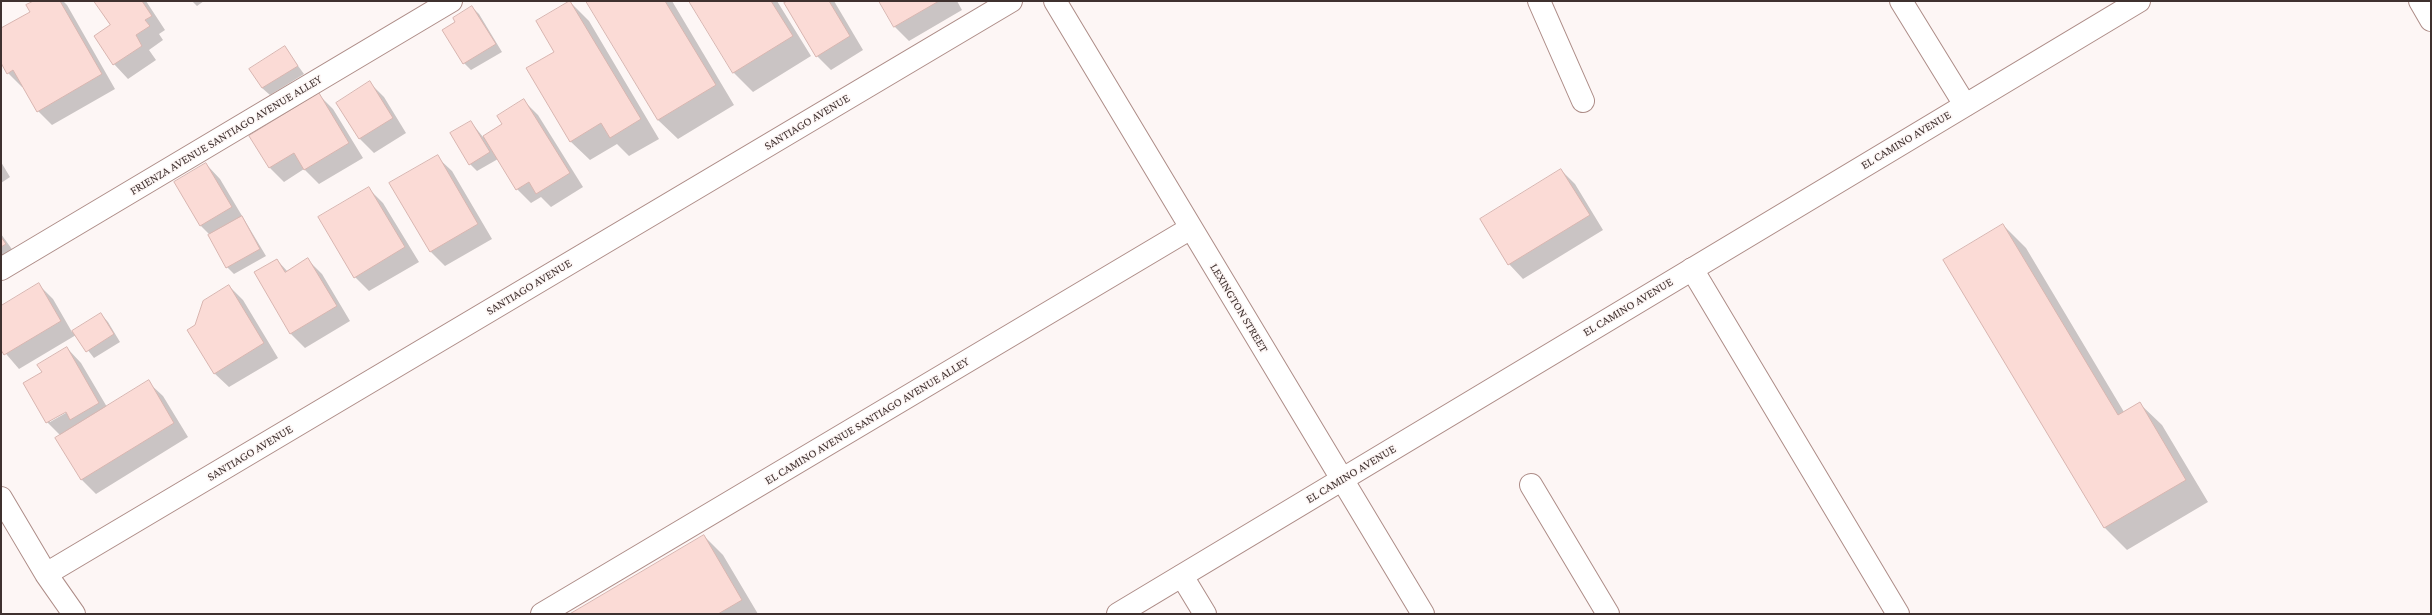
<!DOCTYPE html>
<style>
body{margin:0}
#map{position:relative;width:2432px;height:615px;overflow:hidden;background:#fdf6f5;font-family:"Crimson Pro",serif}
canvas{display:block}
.frame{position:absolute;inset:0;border:2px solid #3f312f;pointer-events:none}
</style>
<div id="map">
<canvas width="2432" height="615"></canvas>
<div class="frame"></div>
</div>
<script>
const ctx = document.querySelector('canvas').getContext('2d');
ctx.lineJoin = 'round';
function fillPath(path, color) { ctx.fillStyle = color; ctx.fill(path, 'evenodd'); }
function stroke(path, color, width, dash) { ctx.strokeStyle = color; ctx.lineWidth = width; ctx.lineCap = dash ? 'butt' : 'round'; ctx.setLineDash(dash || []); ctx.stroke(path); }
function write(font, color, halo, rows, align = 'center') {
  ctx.font = font + ' "Crimson Pro",serif'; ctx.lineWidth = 3; ctx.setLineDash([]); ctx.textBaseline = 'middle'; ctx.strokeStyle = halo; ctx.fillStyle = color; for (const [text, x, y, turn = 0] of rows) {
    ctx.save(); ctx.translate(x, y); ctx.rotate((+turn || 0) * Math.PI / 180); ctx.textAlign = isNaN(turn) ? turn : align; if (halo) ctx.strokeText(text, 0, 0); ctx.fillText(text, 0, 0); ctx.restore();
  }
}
fillPath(new Path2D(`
 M36 1H63L67 5 115 89 52 125 38 111 24 86 22 87 8 73 1 61V30L32 12Z
 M95 1H146L165 30 159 34 163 40 149 50 156 60 128 79 114 64 95 36 111 26Z
 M192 1H204L197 6Z
 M587 1H672L734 105 678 139 658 120Z
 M690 1H777L811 56 753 92 734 73Z
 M790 1H834L863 50 831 70 817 56Z
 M880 1H957L962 10 909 41 895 27Z
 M570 2 589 21 659 139 629 156 617 144 590 160 570 141 556 52Z
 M472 7 479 14 502 52 471 70 464 63 456 22Z
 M285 48 304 74 270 95 262 88Z
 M370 83 384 97 406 133 374 153 359 138Z
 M319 95 333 109 363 158 319 184 304 169 284 182 270 168 251 136Z
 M524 101 538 115 583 187 551 207 541 197 531 203 517 189 498 159 477 171 470 164 471 122 483 137 503 125Z
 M437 157 452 171 492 239 445 266 431 252 391 184Z
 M1 162 10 177 1 183Z
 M206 164 220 179 266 256 234 274 227 267 210 235 201 226 175 182Z
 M1561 170 1575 184 1603 230 1523 279 1509 264 1481 220Z
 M369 189 383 203 419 262 369 291 355 277Z
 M2003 225 2026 248 2124 412 2139 403 2162 425 2208 502 2127 550 2105 528 1944 261Z
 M1 234 19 259 1 270Z
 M277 260 288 272 308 260 322 274 350 321 305 348 291 334 255 273Z
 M39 285 53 299 72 332 101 314 108 322 120 342 94 358 76 335 19 369 1 348V307Z
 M229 286 243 300 278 358 229 387 214 373 196 325Z
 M67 348 81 363 107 407 148 382 163 396 188 437 96 494 82 480 56 439 61 436 47 422ZM70 408 71 410 50 422V419Z
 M704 536 723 555 758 614H572Z`), '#0003');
const building = new Path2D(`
 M34 1H60L102 74 37 112 13 70 7 74 1 63V28L30 12 26 5Z
 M94 1H142L152 16 145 20 150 26 136 35 142 46 113 65 94 36 110 25Z
 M570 1 641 119 610 138 601 123 570 142 526 68 554 52 536 21Z
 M586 1H665L716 85 658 120Z
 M689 1H771L793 36 733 73Z
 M788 1H829L850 36 816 57 784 3Z
 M879 1H939L894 27Z
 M472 6 496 44 463 64 442 30 455 22 453 18Z
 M285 46 298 66 262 88 249 69Z
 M370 81 393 118 359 139 336 103Z
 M319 93 349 143 304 170 294 153 269 168 249 136Z
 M524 99 570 173 536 194 529 182 516 190 483 136 502 124 497 116Z
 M471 121 490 152 469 165 450 133Z
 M438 155 478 224 430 252 389 183Z
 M206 163 232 207 200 226 174 182Z
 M1561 169 1590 215 1508 265 1480 219Z
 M369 187 405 247 354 278 318 217Z
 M242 216 260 249 226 268 208 235Z
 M2003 224 2118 415 2140 402 2186 480 2104 528 1943 260Z
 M1 237 6 244 1 247Z
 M308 258 337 306 290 334 254 272 277 259 285 272Z
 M39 283 61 321 4 355 1 350V306Z
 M229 285 264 343 214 374 187 330 195 325 203 301Z
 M101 313 114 334 86 352 72 331Z
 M67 347 99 403 70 420 66 412 46 423 23 383 42 372 37 365Z
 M149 380 174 423 81 480 55 438Z
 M704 535 742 600 718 614H570Z`);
fillPath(building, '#fbdbd6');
stroke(building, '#d8b5b0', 1);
const minor = new Path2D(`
 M1055 1 1423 614
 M1539 1 1583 101
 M1901 1 1965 105
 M2420 1 2431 20
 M1 269 451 1
 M1692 269 1898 614
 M1531 485 1608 614
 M1 498 46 574 74 614
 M46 574 1011 1
 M1182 576 1205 614
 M542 614 1191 228`);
const major = new Path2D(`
 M1118 614 2139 1`);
stroke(minor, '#ad8c87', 24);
stroke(major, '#ad8c87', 24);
stroke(minor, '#fff', 22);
stroke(major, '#fff', 22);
write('12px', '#3f312f', '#fdf6f5', [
 ["SANTIAGO AVENUE",807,122,-31],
 ["FRIENZA AVENUE SANTIAGO AVENUE ALLEY",226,135,-31],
 ["EL CAMINO AVENUE",1906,140,-31],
 ["SANTIAGO AVENUE",529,287,-31],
 ["EL CAMINO AVENUE",1628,307,-31],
 ["LEXINGTON STREET",1239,308,59],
 ["EL CAMINO AVENUE SANTIAGO AVENUE ALLEY",867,421,-31],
 ["SANTIAGO AVENUE",250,453,-31],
 ["EL CAMINO AVENUE",1351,474,-31]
]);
</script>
